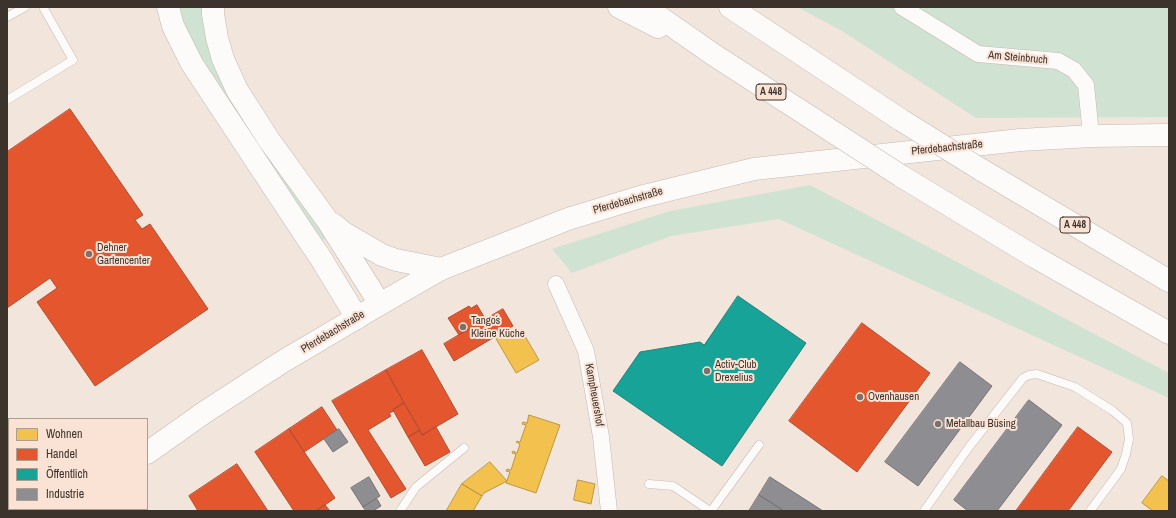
<!DOCTYPE html>
<meta charset="utf-8">
<style>
body{margin:0}
#map{position:relative;width:1176px;height:518px;overflow:hidden;background:#f2e5dc;font-family:"Archivo Narrow",sans-serif}
canvas{display:block}
.frame{position:absolute;inset:0;border:8px solid #3c332d;pointer-events:none}
.legend{position:absolute;left:8px;top:418px;width:140px;height:92px;box-sizing:border-box;background:#fae3d4;border:1px solid #ae9d91;margin:0;padding:5px 7px;list-style:none;font-size:12px;color:#3c332d}
.legend li{display:flex;align-items:center;gap:8px;height:20px}
.legend b{width:20px;border:1px solid #ae9d91}
</style>
<div id="map">
<canvas width="1176" height="518"></canvas>
<div class="frame"></div>
<ul class="legend">
<li><b style="height:11px;background:#f2c14e"></b>Wohnen</li>
<li><b style="height:11px;background:#e4572e"></b>Handel</li>
<li><b style="height:11px;background:#17a398"></b>Öffentlich</li>
<li><b style="height:11px;background:#8d8d92"></b>Industrie</li>
</ul>
</div>
<script>
const ctx = document.querySelector('canvas').getContext('2d');
ctx.lineJoin = 'round';
function fillPath(path, color) { ctx.fillStyle = color; ctx.fill(path, 'evenodd'); }
function stroke(path, color, width, dash) { ctx.strokeStyle = color; ctx.lineWidth = width; ctx.lineCap = dash ? 'butt' : 'round'; ctx.setLineDash(dash || []); ctx.stroke(path); }
function write(font, color, halo, rows, align = 'center') {
  ctx.font = font + ' "Archivo Narrow",sans-serif'; ctx.lineWidth = 4; ctx.setLineDash([]); ctx.textBaseline = 'middle'; ctx.strokeStyle = halo; ctx.fillStyle = color; for (const [text, x, y, turn = 0] of rows) {
    ctx.save(); ctx.translate(x, y); ctx.rotate((+turn || 0) * Math.PI / 180); ctx.textAlign = isNaN(turn) ? turn : align; if (halo) ctx.strokeText(text, 0, 0); ctx.fillText(text, 0, 0); ctx.restore();
  }
}
fillPath(new Path2D(`
 M176 7H208L207 14 327 238 320 242 197 60Z
 M797 7H1169V117L976 118 842 31Z
 M810 185 1169 373V398L779 219 671 236 572 273 552 249 670 211Z`), '#d0e3d2');
const homes = new Path2D(`
 M510 328 514 336 522 331 539 360 516 373 495 337Z
 M529 415 560 425 536 493 506 483 510 472 506 471 507 469 511 470 516 454 512 453 513 451 517 453 520 444 516 442 517 441 520 442 526 425 522 424 523 422 527 423Z
 M490 462 507 481 484 493 482 496 462 484Z
 M1162 476 1169 481V511H1153L1142 503Z
 M578 480 595 484 591 504 574 500Z
 M462 484 482 496 473 511H449L447 510Z`);
fillPath(homes, '#f2c14e');
stroke(homes, '#bb9644', 1);
const shops = new Path2D(`
 M70 109 143 215 135 220 142 229 150 224 208 309 95 386 37 302 57 288 50 278 7 308V152Z
 M477 305 486 320 459 335 448 318 469 306 471 308Z
 M503 309 513 326 454 361 444 344Z
 M862 323 930 373 857 472 789 421Z
 M422 350 458 414 422 435 386 370Z
 M386 370 404 403 393 410 394 411 389 413 391 416 368 430 406 489 391 498 332 401Z
 M404 403 420 430 408 437 393 410Z
 M322 407 337 430 304 452 289 429Z
 M436 427 450 452 425 466 408 437 420 430 422 435Z
 M1078 427 1112 452 1068 511H1016Z
 M289 429 335 498 316 511H294L255 452Z
 M237 464 268 511H198L189 496Z
 M325 505 330 511H316Z`);
fillPath(shops, '#e4572e');
stroke(shops, '#b24c2e', 1);
const public = new Path2D(`
 M738 296 806 343 722 466 613 391 640 352 700 342 704 345Z`);
fillPath(public, '#17a398');
stroke(public, '#228178', 1);
const industry = new Path2D(`
 M960 362 992 386 918 486 885 462Z
 M1029 400 1062 425 997 511H968L954 500Z
 M339 429 348 442 333 452 324 439Z
 M369 477 380 496 363 507 351 488Z
 M770 477 823 511H784L759 495Z
 M759 495 784 511H749Z
 M377 499 381 506 373 511H366L363 507Z`);
fillPath(industry, '#8d8d92');
stroke(industry, '#757274', 1);
const lane = new Path2D(`
 M7 17 25 7
 M7 100 73 60 43 7
 M649 484 673 486 710 511
 M400 511 416 487 464 448
 M711 511 759 445
 M924 511 969 447 1023 378 1029 375 1037 374 1075 387 1113 411 1127 423 1129 439 1126 454 1121 469 1090 511`);
const street = new Path2D(`
 M902 7 978 54 1058 61 1074 70 1086 85 1090 125 1092 136
 M556 284 586 351 601 437 609 511
 M7 471 8 461
 M22 509 23 511`);
const secondary = new Path2D(`
 M147 453 205 412 282 362 380 304 441 269 568 219 640 197 754 169 1020 140 1092 136 1169 135
 M64 511 67 509`);
const highway = new Path2D(`
 M168 7 173 26 192 64 305 235 320 257 357 318
 M213 7V14L217 38 223 59 237 90 269 140 327 220 380 304
 M619 7 658 27
 M645 7 714 55 827 128
 M730 7 901 120
 M980 169 1169 281
 M901 176 1035 257 1169 333
 M333 224 344 233 382 255 396 260 441 269`);
stroke(lane, '#c3b9b2', 9);
stroke(street, '#c3b9b2', 17);
stroke(secondary, '#c3b9b2', 23);
stroke(highway, '#c3b9b2', 23);
stroke(lane, '#fdfbfa', 8);
stroke(street, '#fdfbfa', 16);
stroke(secondary, '#fdfbfa', 22);
stroke(highway, '#fdfbfa', 22);
const highwayBridge = new Path2D(`
 M901 120 980 169
 M827 128 901 176`);
stroke(highwayBridge, '#c3b9b2', 23, []);
stroke(highwayBridge, '#fdfbfa', 22);
for (const [x, y, r, color] of [
 [89,254,4,"#7c716a"],
 [463,327,4,"#7c716a"],
 [707,371,4,"#7c716a"],
 [860,397,4,"#7c716a"],
 [938,424,4,"#7c716a"]
]) { const dot = new Path2D(); dot.arc(x, y, r, 0, 2 * Math.PI); ctx.fillStyle = color; ctx.fill(dot); stroke(dot, '#fae3d4', 1.5); }
for (const [x, y, w] of [
 [771,92,30],
 [1075,225,30]
]) { const box = new Path2D(); box.roundRect(x - w / 2, y - 8, w, 16, 3); ctx.fillStyle = '#fae3d4'; ctx.fill(box); stroke(box, '#3c332d', 1); }
write('bold 10px', '#3c332d', null, [
 ["A 448",771,92],
 ["A 448",1075,225]
]);
write('11px', '#3c332d', '#fae3d4', [
 ["Am Steinbruch",1018,58,5],
 ["Pferdebachstraße",947,148,-6],
 ["Pferdebachstraße",628,201,-16],
 ["Pferdebachstraße",333,332,-31],
 ["Kampheuershof",594,395,80]
]);
write('11px', '#3c332d', '#fae3d4', [
 ["Dehner",97,248],
 ["Gartencenter",97,261],
 ["Tango´s",471,321],
 ["Kleine Küche",471,334],
 ["Activ-Club",715,365],
 ["Drexelius",715,378],
 ["Ovenhausen",868,397],
 ["Metallbau Büsing",946,424]
], 'left');
</script>
